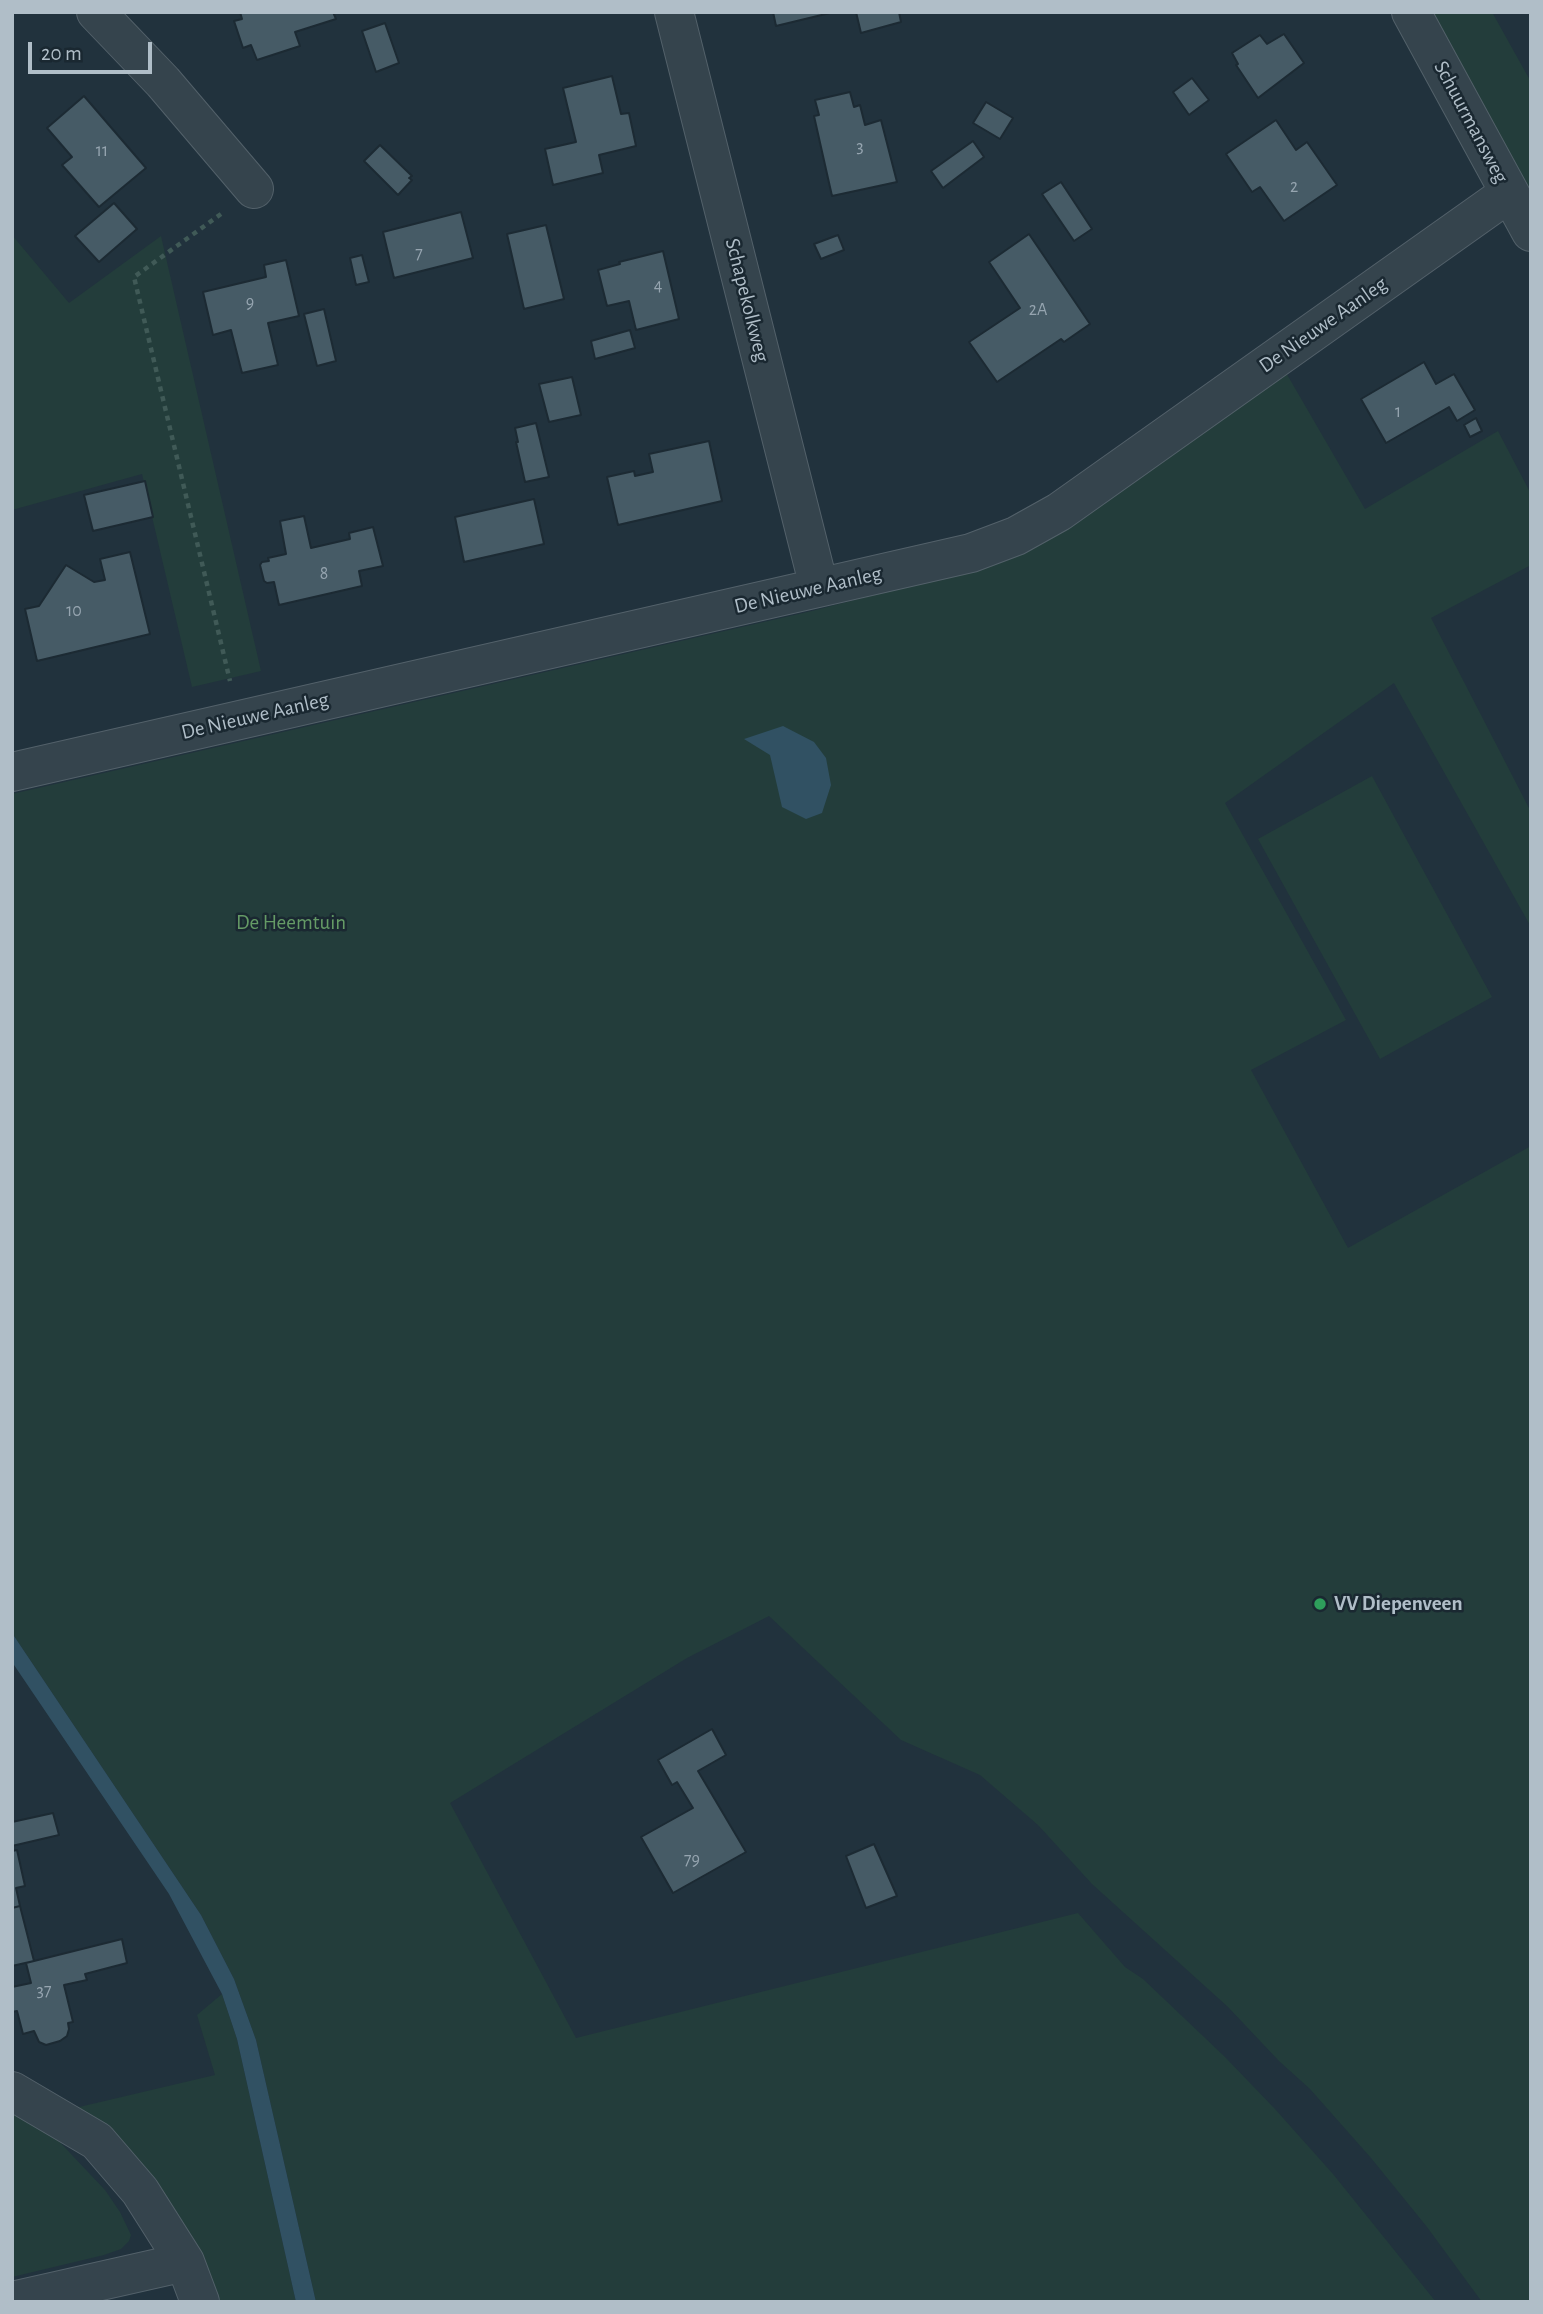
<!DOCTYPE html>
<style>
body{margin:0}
#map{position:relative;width:1543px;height:2314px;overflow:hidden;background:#21323d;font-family:"Alegreya Sans",sans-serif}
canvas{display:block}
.frame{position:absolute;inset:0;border:14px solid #b0bec8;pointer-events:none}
.scale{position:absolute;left:28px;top:42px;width:124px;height:32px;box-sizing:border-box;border:4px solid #b0bec8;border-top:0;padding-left:9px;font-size:21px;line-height:24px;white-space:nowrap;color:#b0bec8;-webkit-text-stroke:5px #1a2831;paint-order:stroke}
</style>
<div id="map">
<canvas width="1543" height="2314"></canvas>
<div class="frame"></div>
<div class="scale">20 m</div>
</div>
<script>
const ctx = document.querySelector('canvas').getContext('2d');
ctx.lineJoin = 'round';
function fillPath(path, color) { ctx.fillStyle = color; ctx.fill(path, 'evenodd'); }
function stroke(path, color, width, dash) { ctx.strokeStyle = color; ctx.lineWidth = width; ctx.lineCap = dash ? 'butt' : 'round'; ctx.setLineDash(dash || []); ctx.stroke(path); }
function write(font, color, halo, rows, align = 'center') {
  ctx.font = font + ' "Alegreya Sans",sans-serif'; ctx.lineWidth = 5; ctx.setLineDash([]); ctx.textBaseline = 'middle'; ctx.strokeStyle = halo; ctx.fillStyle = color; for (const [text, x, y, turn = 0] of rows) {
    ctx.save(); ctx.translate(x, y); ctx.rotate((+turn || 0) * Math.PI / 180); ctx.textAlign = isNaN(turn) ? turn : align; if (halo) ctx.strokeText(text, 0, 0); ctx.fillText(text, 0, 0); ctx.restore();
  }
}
fillPath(new Path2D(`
 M1426 12H1492L1531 82V201Z
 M12 235 69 303 161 236 261 671 192 687 142 474 12 510Z
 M1285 371 1365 509 1498 431 1531 494V565L1431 618 1531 812V927L1394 683 1225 803 1346 1020 1251 1070 1348 1248 1531 1146V2302H1482L1427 2227 1371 2158 1310 2089 1279 2061 1228 2007 1092 1884 1038 1825 980 1775 901 1740 769 1616 687 1658 450 1803 576 2038 1078 1913 1125 1967 1143 1979 1224 2056 1275 2109 1333 2174 1436 2302H316L256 2040 234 1979 201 1915 12 1633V794L812 611 975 569 1033 549 1146 464Z
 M1372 776 1492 997 1380 1059 1258 839Z
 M222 1994 237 2039 296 2302H219L181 2223 75 2108 215 2075 197 2015Z
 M12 2108 54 2136 105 2190 120 2212 131 2235 129 2241 121 2249 104 2255 12 2277Z`), '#233d3b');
fillPath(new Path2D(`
 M783 726 814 742 826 758 831 785 822 813 806 819 782 807 770 755 744 739Z
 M12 1633 201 1915 234 1979 256 2040 316 2302H296L237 2039 222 1994 169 1894 12 1662Z`), '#315163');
const building = new Path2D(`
 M240 12H333L336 19 295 32 300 46 257 60 251 45 243 48 234 21 242 19Z
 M773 12H834L776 26Z
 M856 12H899L901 22 861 33Z
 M385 23 399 63 376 72 362 31Z
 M1284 34 1304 63 1258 98 1236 65 1238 64 1232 53 1260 35 1267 44Z
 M612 76 621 114 629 113 636 146 599 155 603 173 553 185 545 149 576 142 563 88Z
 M1192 78 1209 100 1189 115 1173 92Z
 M850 92 854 107 860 105 865 125 881 120 897 182 832 196 814 116 819 115 815 100Z
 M84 96 146 168 99 207 62 165 72 157 47 128Z
 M986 102 1013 118 1000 139 973 123Z
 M1276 120 1296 150 1307 142 1337 185 1284 221 1260 187 1252 192 1226 154Z
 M973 141 984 157 943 188 931 171Z
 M380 145 412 176 409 178 412 180 398 195 364 161Z
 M1061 182 1092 229 1074 241 1042 194Z
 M114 203 137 229 99 262 75 236Z
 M461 212 473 258 394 278 383 232Z
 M546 225 564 299 524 309 507 234Z
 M1029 234 1090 324 1064 342 1061 339 997 382 969 342 1020 308 989 262Z
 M838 235 844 250 821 259 814 244Z
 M663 251 679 319 636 330 629 301 607 306 598 270 620 264 619 262Z
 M362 255 369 282 356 285 350 258Z
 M286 260 299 316 268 323 278 365 242 373 231 330 213 335 203 292 266 277 264 265Z
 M324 309 336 361 317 366 304 314Z
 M630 330 635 348 595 359 591 341Z
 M1424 362 1436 384 1454 374 1475 410 1457 421 1449 407 1386 443 1361 399Z
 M572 377 581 415 549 422 539 384Z
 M1476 418 1482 431 1470 437 1464 425Z
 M536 423 549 477 525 482 516 442H518L515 428Z
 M709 441 722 501 618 525 607 477 634 471 635 476 653 472 649 454Z
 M145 481 153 517 93 531 84 495Z
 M534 499 544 544 464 562 455 517Z
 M304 516 311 548 350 539 349 533 373 527 383 566 359 571 362 586 279 605 274 582 267 583 264 581 260 565 262 562 269 561 268 558 286 554 280 521Z
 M130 552 150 634 37 661 25 609 39 606 66 565 94 582 105 580 100 559Z
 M712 1729 726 1755 698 1771 746 1852 673 1893 641 1837 693 1808 677 1782 672 1785 658 1760Z
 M53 1813 59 1835 12 1846V1822Z
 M874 1844 897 1896 866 1908 846 1856Z
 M17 1850 25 1886 16 1888 20 1906 12 1908V1851Z
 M20 1906 34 1961 12 1966V1908Z
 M122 1939 127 1963 85 1974 87 1980 64 1985 73 2022 68 2023 69 2029 67 2036 60 2041 46 2045 39 2042 34 2031 23 2034 17 2011 12 2012V1987L31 1983 26 1963Z`);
fillPath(building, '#465b66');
stroke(building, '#1c2a33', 2);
const minor = new Path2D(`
 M96 12 163 82 254 189
 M674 12 819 587
 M1411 12 1531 232
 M12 772 971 553 1016 536 1059 512 1509 193
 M12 2091 97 2141 140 2191 185 2262 200 2302
 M12 2301 185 2262`);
stroke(minor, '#53616a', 40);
stroke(new Path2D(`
 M221 214 134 277 230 681`), '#405a57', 4.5, [5, 5]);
stroke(minor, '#35444d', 38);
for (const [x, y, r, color] of [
 [1320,1604,7,"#2e9e5b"]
]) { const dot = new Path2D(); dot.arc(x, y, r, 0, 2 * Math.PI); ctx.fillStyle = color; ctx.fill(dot); stroke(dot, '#1a2831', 2.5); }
write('18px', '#96a5b0', null, [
 ["3",860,147],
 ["11",102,151],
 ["2",1294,187],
 ["7",419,254],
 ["4",658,286],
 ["9",250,303],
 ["2A",1038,310],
 ["1",1398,412],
 ["8",324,574],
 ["10",74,611],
 ["79",692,1860],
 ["37",44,1991]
]);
write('21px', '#b0bec8', '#1a2831', [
 ["Schuurmansweg",1471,122,62],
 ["Schapekolkweg",747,300,76],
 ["De Nieuwe Aanleg",1323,325,-35],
 ["De Nieuwe Aanleg",808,590,-13],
 ["De Nieuwe Aanleg",255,716,-13]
]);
write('21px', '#659b66', '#1a2831', [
 ["De Heemtuin",291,923]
]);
write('bold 21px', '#b0bec8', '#1a2831', [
 ["VV Diepenveen",1334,1604]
], 'left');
</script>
